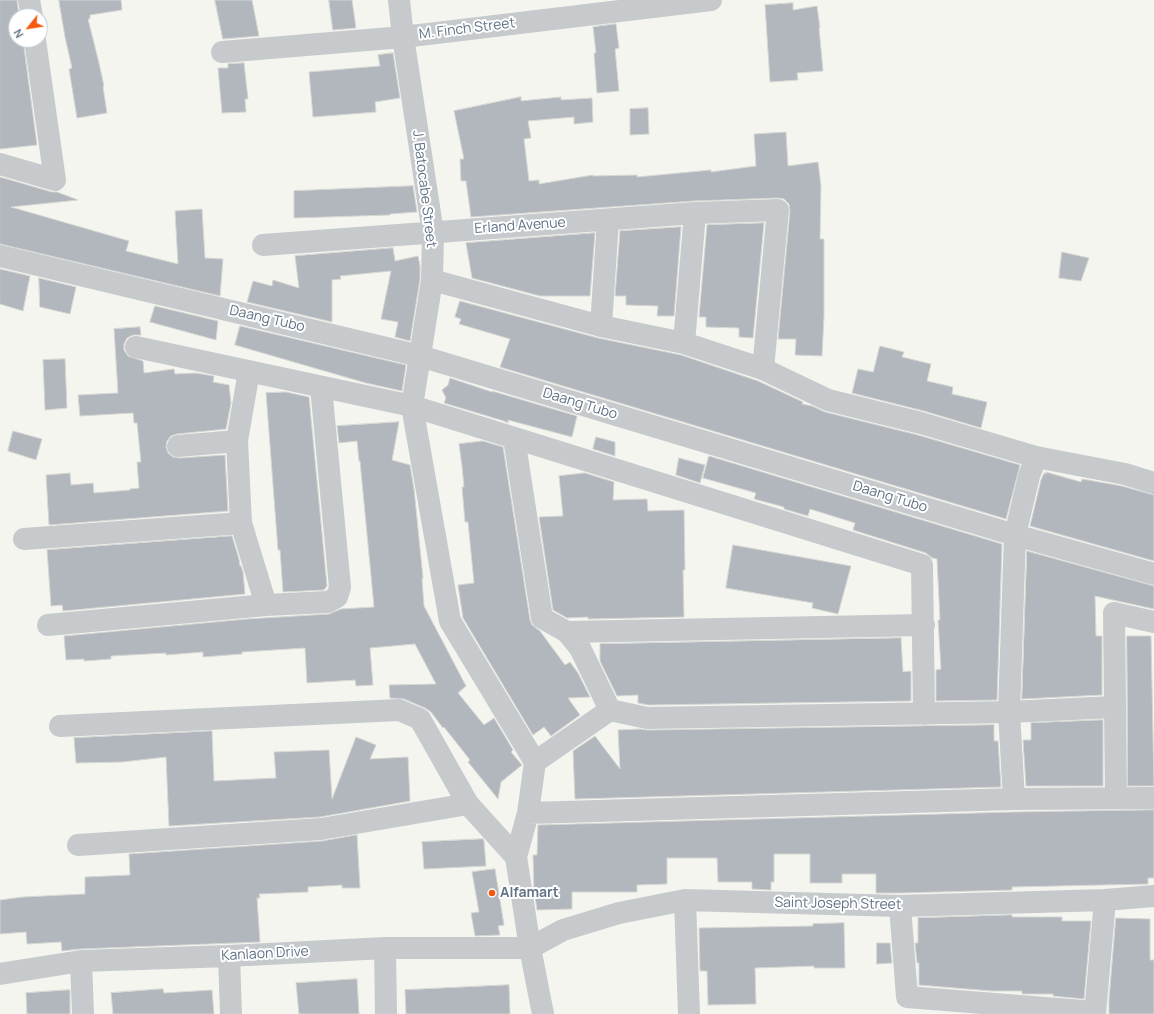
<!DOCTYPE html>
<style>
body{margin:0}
#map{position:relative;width:1154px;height:1014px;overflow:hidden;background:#f5f5f0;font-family:Manrope,sans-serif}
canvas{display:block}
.north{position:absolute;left:8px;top:8px;width:40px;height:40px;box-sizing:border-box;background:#fff;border:1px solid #bfc7ce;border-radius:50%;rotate:240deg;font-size:11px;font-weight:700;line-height:16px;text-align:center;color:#607285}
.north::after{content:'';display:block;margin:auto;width:14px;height:18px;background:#f55810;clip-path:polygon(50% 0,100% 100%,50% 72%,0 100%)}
</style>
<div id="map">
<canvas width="1154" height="1014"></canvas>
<div class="north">N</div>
</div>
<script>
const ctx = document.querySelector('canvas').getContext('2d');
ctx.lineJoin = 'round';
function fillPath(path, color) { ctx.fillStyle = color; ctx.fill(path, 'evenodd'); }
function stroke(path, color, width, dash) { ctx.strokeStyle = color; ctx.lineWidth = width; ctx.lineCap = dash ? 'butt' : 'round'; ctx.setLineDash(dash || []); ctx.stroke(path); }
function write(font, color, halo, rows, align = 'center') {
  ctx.font = font + ' Manrope,sans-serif'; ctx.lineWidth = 4; ctx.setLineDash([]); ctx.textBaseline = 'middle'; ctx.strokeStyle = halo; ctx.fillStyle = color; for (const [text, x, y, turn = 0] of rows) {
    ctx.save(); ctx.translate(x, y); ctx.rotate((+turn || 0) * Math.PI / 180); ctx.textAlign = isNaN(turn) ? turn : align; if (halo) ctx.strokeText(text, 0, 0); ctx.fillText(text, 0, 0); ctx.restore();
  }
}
const building = new Path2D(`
 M0 0H17L19 16H16V40H23L37 145 0 149Z
 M59 0H121L122 10 90 15V19H88L99 63 104 86 103 87 107 113 77 118 69 69 72 68 65 37Z
 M215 0H252L259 36 223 39Z
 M329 0H352L356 28 333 30Z
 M793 3V10L817 6 820 28H819L823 71 797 73 798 80 770 82 765 5Z
 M616 24 619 48 615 49 619 91 597 93 594 53H596L593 27Z
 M393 53 400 98 375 102 376 112 313 117 309 72 380 66 378 55Z
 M244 63 248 99H245L246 112 222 113 218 68H228V64Z
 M521 97V101L561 97V100L592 98 593 122 574 124V117L528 121 531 138 524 139 529 181 539 180V184L593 175V176L637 175V177L711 170V172L756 166 754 134 786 132 788 166 818 162 821 186 820 239H824V316L822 356 795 355 796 339H778L790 211 789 204 784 199 778 198 694 201 471 217 466 181H461L460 159H464L454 111Z
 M648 108 649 134 630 135V109Z
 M0 177 52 192H57L78 200 11 207 129 241 126 251 178 264 175 211 202 209 205 258 223 259 220 296 0 244Z
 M413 186 417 212 390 214V215L294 218V191Z
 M764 223 753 338 739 337V328L706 327V317H699L707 225Z
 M681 227 674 316H657L658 306 626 305V296H615L620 231Z
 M595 233 590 296H540L472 278 466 243Z
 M393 248 395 261 418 256 420 266V279L410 341 395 337 398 322 381 319 391 271 340 276 341 279 332 280V322L247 302 253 281 272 286 273 280 299 288 295 256Z
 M1062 252 1089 258 1081 281 1059 278Z
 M0 269 30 276 23 311 0 304Z
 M39 278 76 287 70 314 40 307Z
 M460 301 598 338 681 355 758 381 803 402 802 404 812 406 825 412 918 435 1020 465 1006 519 500 367 510 339 459 324 461 319 455 317Z
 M155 306 218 321 216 340 150 322Z
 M240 326 406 365 402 391 366 383 235 345Z
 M140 327 141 335H133L127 338 124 344V350L128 356 143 361 144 373 174 369 175 374 196 373 214 376 213 382 229 385 231 403 226 429 177 434 171 436 167 441 166 447 168 453 173 457 179 458 225 455 228 511 49 525 46 475 70 473 71 485 93 483 94 493 130 490V489L139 488 137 462H141L137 423H134L133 413 80 416 78 395 118 393 114 329Z
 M880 346 904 352 902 357 931 364 927 381 953 387 952 394 987 402 981 428 924 411 852 393 858 369 873 372Z
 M65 359 67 408 45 410 43 360Z
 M450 378 492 392V391L577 416 572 437 508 420V423L504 421 444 403 446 398 442 390 448 385Z
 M286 392 309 397 327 586 324 590 283 592 280 550H278L266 393Z
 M399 422 392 460 410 465 414 489 423 578 422 579 424 606 466 686 458 693 484 725 494 718 513 750 511 752 522 765 501 782 498 799 468 762 470 760 444 727 443 728 431 712 425 708 404 699 390 698 389 685 436 684 415 644 370 648 373 685 356 686 355 680 307 683 305 648 242 652V654L203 657V652L166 655V653L111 656V659L84 661V659L66 660 64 636 247 619 329 614 341 609 374 607 360 461H359L357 441 339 443 337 426Z
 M13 431 42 439 36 460 8 451Z
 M596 437 615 442V456L593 449Z
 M483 441 503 447 530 620 532 625 540 631 565 665 570 662 578 673 590 697 568 698 580 715 551 736 544 727 533 735 463 618 458 585 474 583 468 522H465L462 487H464L462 466 459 444Z
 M709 456 1002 544 997 700 936 701V670L941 669 938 620H940L937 559 932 558 926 553 853 530 855 523 810 509 808 516 784 509V507L754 499 756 493 703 478Z
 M679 458 705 465 700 483 676 475Z
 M1046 472 1081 482 1082 479 1122 486 1154 495V561L1030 526 1041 480 1044 473 1046 474Z
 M585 473 614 482 613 500 647 499 648 511 684 510 685 570H683L684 617 588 619V617L567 618 553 610 539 517 563 516 559 476Z
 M232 536 239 559 240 566H241L243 572 245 594 63 611 62 605 51 606 47 550Z
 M733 545 851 566 838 614 812 608 813 603 726 588Z
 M1027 551 1154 586V609L1095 596 1096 636H1102V695L1022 699Z
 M1127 636H1151L1154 786H1128Z
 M901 638 903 672 911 671V701L648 705 638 703V695L617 696 600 661V644Z
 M1103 720V786H1026L1023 740H1031V723Z
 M994 725V741H998L1001 787 575 799 573 751 595 736 620 769 618 730 640 729 647 730Z
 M212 731 214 781 276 778 274 752 329 750 332 799 356 737 376 745 370 759 408 757 410 801 320 817 169 826 166 757 122 762 76 763 74 738Z
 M1154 810V878H1148V884L1012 887V890L900 893H876V874H842V883H810V854H774V882H771V890L752 889V882H718L717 858H667V884L637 885V892H572V909L537 910 534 890 533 855H537L538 825 1014 812Z
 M357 835 360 888H342V885L308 887V892L259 894 260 898H257L260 942 80 949 62 951 61 942 27 944 26 932 0 934V900L23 897 85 894V877L130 875 129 854 322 841Z
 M483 839 484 841 486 866 424 869 422 842Z
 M495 869 504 925 498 926 500 935 475 936 471 913 479 912 472 872Z
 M1012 915V917H1062V921H1091L1084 999 1053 996V994H1022V991H992L919 985V963H917L915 943H918V918Z
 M1116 918 1150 919V960H1154V1014H1109V1000Z
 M844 923 845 968H814V966L755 968 756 1004 708 1005 707 971H700L699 928 813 926V924Z
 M877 943H890L892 963 877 964Z
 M357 979 359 1014H299L296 983Z
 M509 985 510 1014H406L405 990Z
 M163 989 164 993 212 990 214 1014H113L111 993Z
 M70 990V1014H27L26 993Z`);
fillPath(building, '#b1b7bd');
stroke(building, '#d6d6d3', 1);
stroke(new Path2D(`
 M29 0 32 16
 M399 0 403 37 433 233 432 280 412 406 450 621 535 762
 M222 52 403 37 711 0
 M0 164 55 180 35 40
 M263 245 695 213 778 210 763 369
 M0 256 420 356 1015 535 1154 574
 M432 280 601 326 684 343 763 369 828 400 921 423 1036 457 1125 474 1154 483
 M601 326 608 220
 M684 343 695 213
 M136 347 412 406 922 565 924 714
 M249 371 237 441 241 523 266 605
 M514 438 542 618 567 632 580 648 610 710 647 718 1009 712 1114 707
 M178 446 237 441
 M24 539 241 523
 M48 625 266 605 328 602 337 597 340 587 321 387
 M567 632 924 625
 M60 726 399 710 420 719 468 804
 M1116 798 1114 613 1154 622
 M1014 799 1009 712 1015 535 1029 476 1036 457
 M528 813 1014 799 1154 798
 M78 845 321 829 468 804 516 857
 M685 900 689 1014
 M900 906 907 997 1095 1012
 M385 948 386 1014
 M229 956 231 1014
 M81 961 83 1014
 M0 974 81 961 229 956 385 948H530L563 930 619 913 685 900 900 906 1105 900 1154 896
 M543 1014 530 948 516 857 528 813 535 762 610 710
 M1095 1014 1105 900`), '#c6cacd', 22);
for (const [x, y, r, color] of [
 [492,893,4,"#f55810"]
]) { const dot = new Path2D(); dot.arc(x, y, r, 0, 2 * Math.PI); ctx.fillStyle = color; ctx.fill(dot); stroke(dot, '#fff', 1.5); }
write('14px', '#607285', '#fff', [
 ["M. Finch Street",467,29,-7],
 ["J. Batocabe Street",424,189,83],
 ["Erland Avenue",520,226,-4],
 ["Daang Tubo",267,319,13],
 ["Daang Tubo",580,404,17],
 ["Daang Tubo",890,497,17],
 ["Saint Joseph Street",838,904,1],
 ["Kanlaon Drive",265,954,-3]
]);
write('bold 14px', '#607285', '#fff', [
 ["Alfamart",500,893]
], 'left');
</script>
